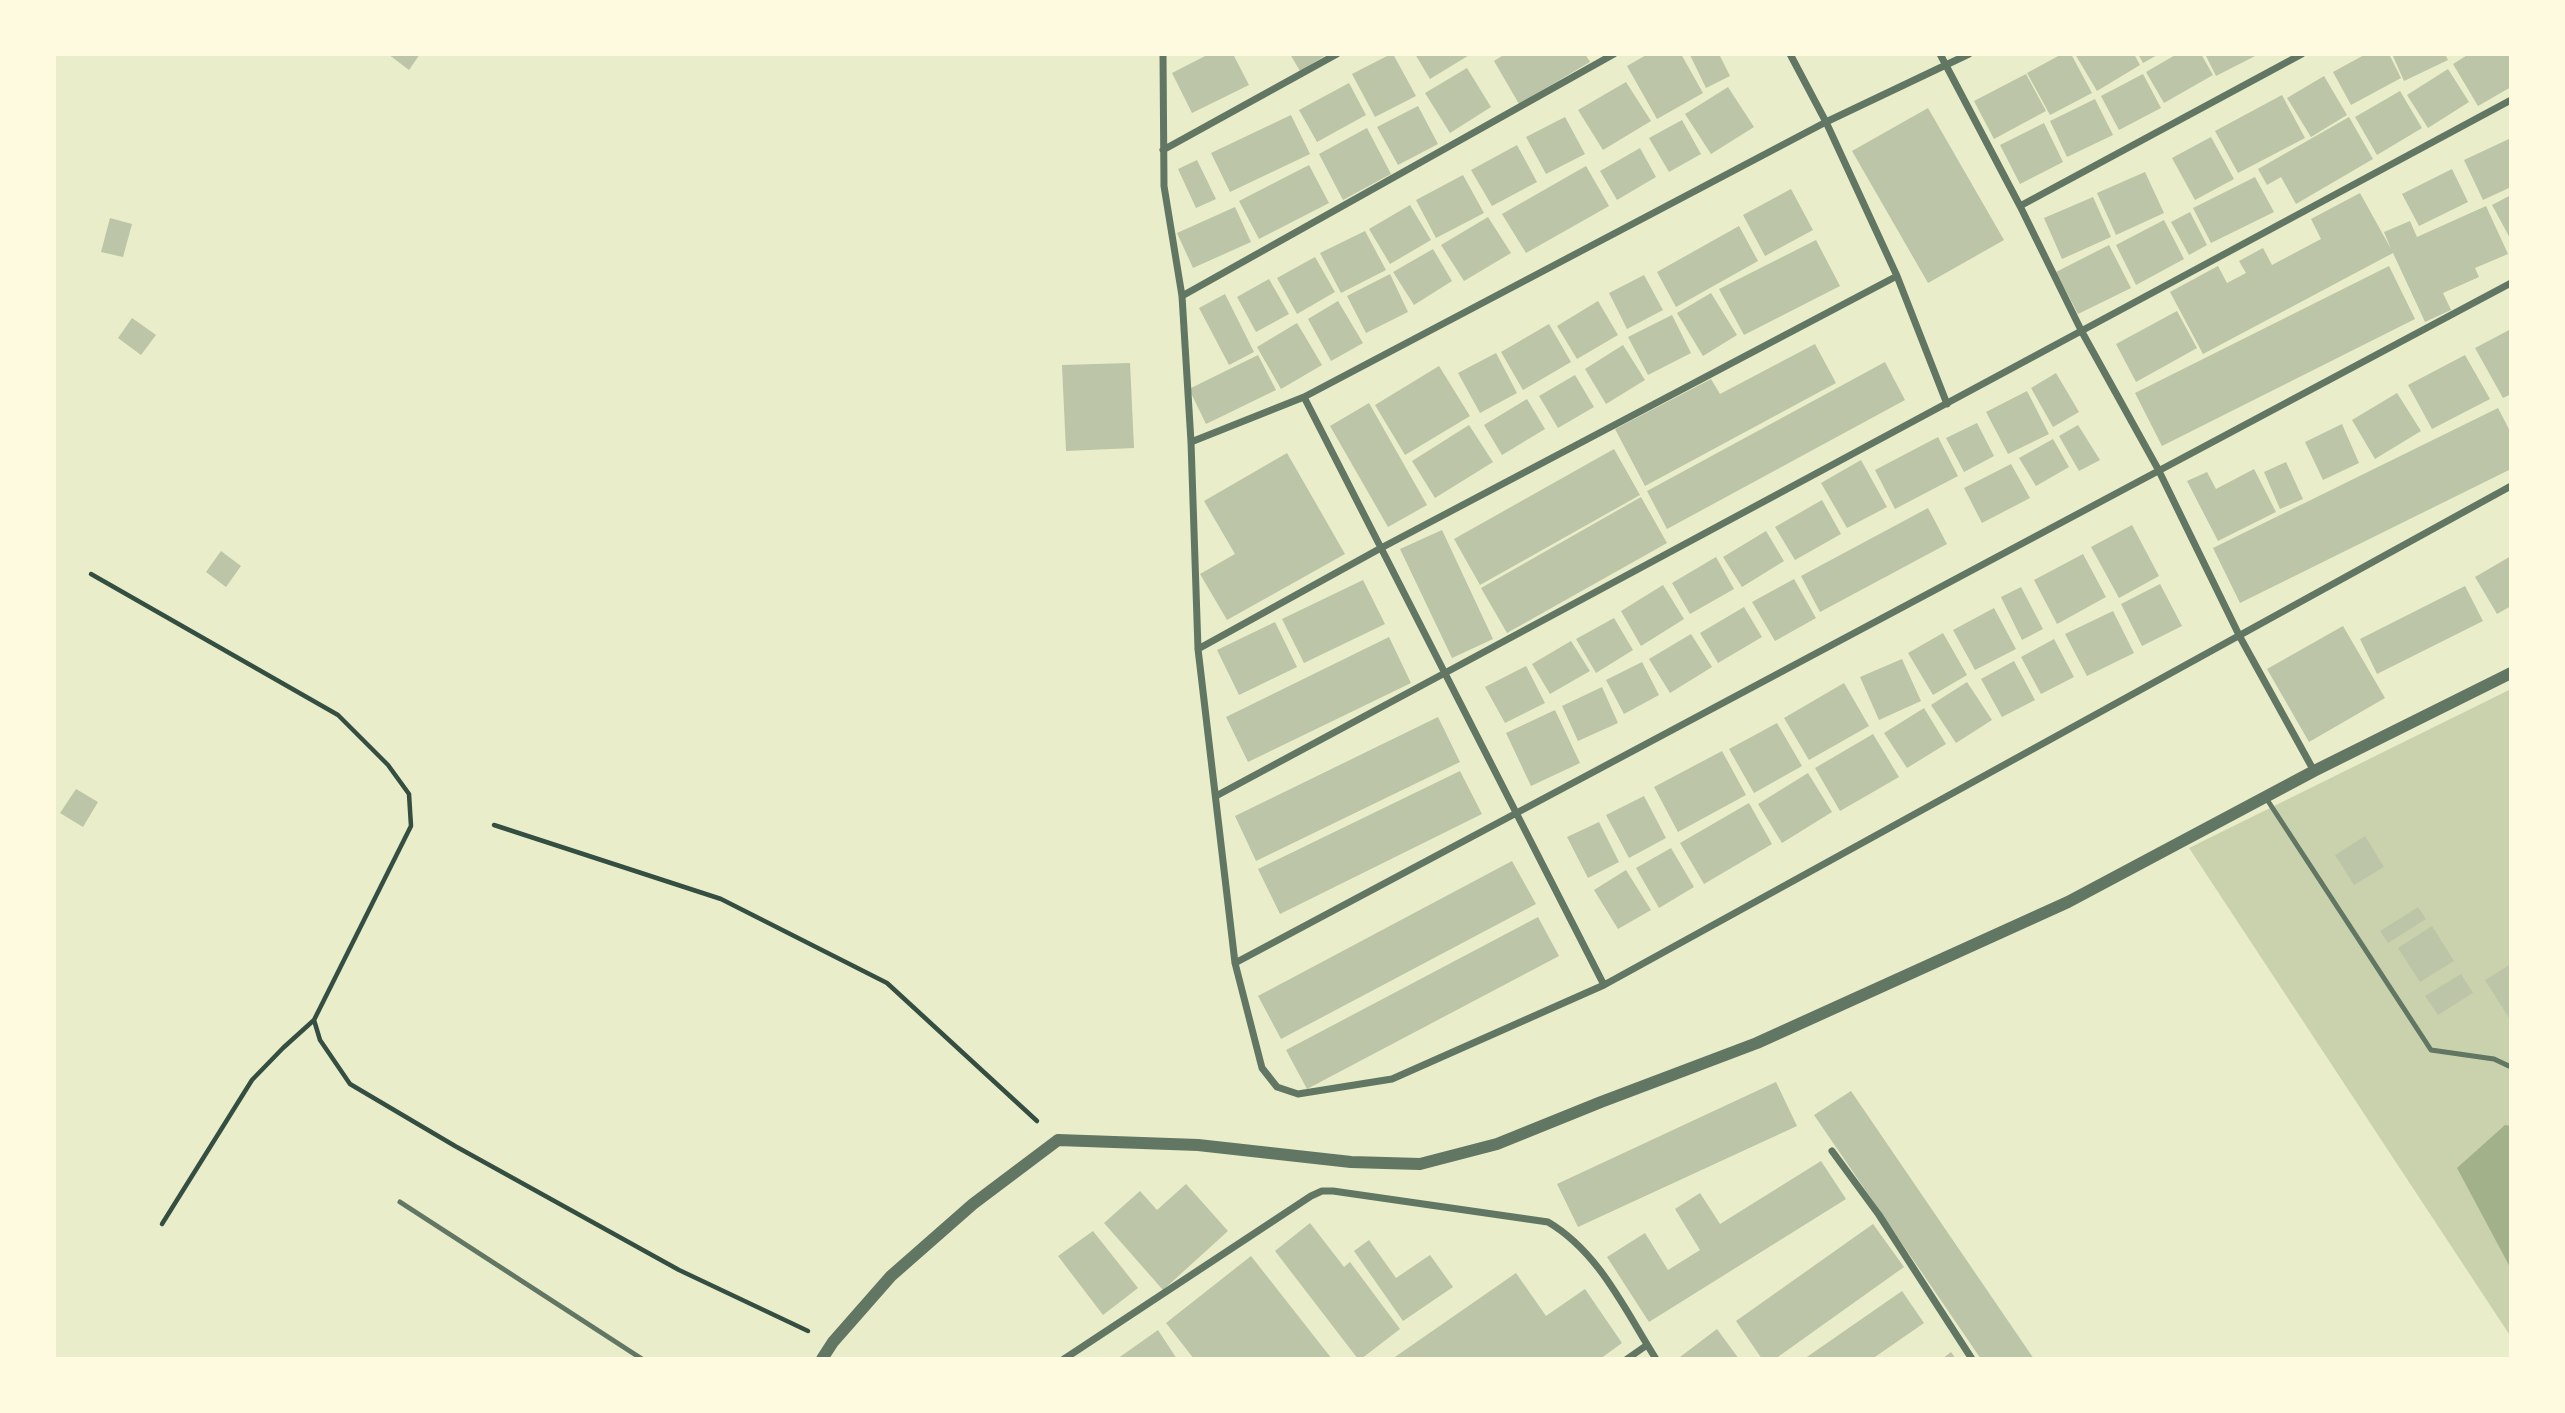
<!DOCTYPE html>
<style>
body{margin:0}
#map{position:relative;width:2565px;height:1413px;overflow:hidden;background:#e9edc9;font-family:"Titillium Web",sans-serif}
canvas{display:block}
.frame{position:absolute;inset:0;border:56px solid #fefae0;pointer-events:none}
</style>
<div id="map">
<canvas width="2565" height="1413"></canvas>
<div class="frame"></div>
</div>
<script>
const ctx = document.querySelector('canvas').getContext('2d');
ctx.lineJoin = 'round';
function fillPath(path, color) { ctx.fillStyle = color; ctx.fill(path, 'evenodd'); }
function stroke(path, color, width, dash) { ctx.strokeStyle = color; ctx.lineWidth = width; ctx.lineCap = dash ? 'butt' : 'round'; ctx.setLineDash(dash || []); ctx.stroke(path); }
fillPath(new Path2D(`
 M2511 689V1337L2189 848Z`), '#cad2ad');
fillPath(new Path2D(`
 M2505 1125 2511 1126V1269L2457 1168Z`), '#a3b18a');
fillPath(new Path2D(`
 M388 54H420L409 70Z
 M1209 54H1233L1249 85 1192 113 1172 73Z
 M1290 54H1328L1300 71Z
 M1391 54H1393L1416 96 1375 117 1352 74Z
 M1415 54H1471L1430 79Z
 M1505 54H1585L1590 62 1519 104 1494 61Z
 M1648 54H1681L1703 93 1657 119 1627 66Z
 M1692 54H1719L1730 76 1706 88 1690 55Z
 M2062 54H2071L2092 93 2050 115 2027 73Z
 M2075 54H2134L2140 65 2097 91Z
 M2138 54H2159L2143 63Z
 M2177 54H2201L2213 75 2164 103 2146 72Z
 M2205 54H2259L2216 76Z
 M2366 54H2389L2401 78 2351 105 2333 72Z
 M2392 54H2445L2448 60 2404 81Z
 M2469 54H2511V87L2478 106 2453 64Z
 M1467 68 1491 107 1450 133 1425 93Z
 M2448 69 2469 102 2428 128 2407 95Z
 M2026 74 2046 111 1994 139 1974 101Z
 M2143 74 2161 108 2119 130 2101 96Z
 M2324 76 2347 115 2311 137 2287 98Z
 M1626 82 1651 121 1603 150 1578 110Z
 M1349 83 1366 115 1317 142 1299 110Z
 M1728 87 1754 127 1711 154 1685 114Z
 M2400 91 2422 128 2377 155 2355 117Z
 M2282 95 2305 138 2238 173 2215 131Z
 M2095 99 2113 135 2067 157 2050 121Z
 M1418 106 1438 144 1398 165 1377 127Z
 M1928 108 2004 240 1928 283 1852 151Z
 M1291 115 1310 154 1230 192 1211 153Z
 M1565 117 1585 154 1546 174 1526 137Z
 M2349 117 2373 159 2296 204 2281 177 2267 185 2258 169Z
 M1682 120 1701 154 1669 172 1649 138Z
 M2044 123 2063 162 2020 184 2000 145Z
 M1367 128 1391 174 1343 200 1319 154Z
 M2211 137 2234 179 2195 200 2172 158Z
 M2511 138V187L2483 200 2464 160Z
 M1517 145 1537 182 1492 206 1471 170Z
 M1640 148 1656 177 1617 200 1600 171Z
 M1197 160 1216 199 1196 208 1178 169Z
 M1309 165 1329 203 1259 239 1239 201Z
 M1586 166 1609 206 1526 253 1502 214Z
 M2452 169 2468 202 2419 226 2402 194Z
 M2145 172 2164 213 2116 235 2097 193Z
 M1463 175 1484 213 1436 238 1416 200Z
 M2255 177 2274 212 2211 243 2193 208Z
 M1791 189 1813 230 1765 256 1743 215Z
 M2360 193 2391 249 2384 232 2410 221 2417 237 2486 206 2508 254 2475 268 2479 277 2443 293 2451 310 2425 322 2393 253 2203 354 2170 292 2218 266 2227 283 2246 273 2239 261 2263 248 2272 265 2321 239 2311 219Z
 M2511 195V240L2492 205Z
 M2093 197 2111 237 2062 259 2044 218Z
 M1410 205 1431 240 1390 264 1369 229Z
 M1235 207 1251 242 1193 268 1177 233Z
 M2190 212 2207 245 2189 255 2171 222Z
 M1488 217 1511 253 1464 281 1441 245Z
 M110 218 132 224 123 257 101 252Z
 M2164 220 2184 259 2136 285 2116 245Z
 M1739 226 1758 261 1676 307 1657 272Z
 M1365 231 1386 270 1341 293 1320 253Z
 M1816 240 1840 286 1744 335 1719 289Z
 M2109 245 2131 288 2078 314 2056 272Z
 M1433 249 1452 281 1414 305 1393 272Z
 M1315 257 1335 292 1297 314 1277 278Z
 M2389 266 2415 319 2162 446 2135 393Z
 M1390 274 1408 312 1366 333 1347 296Z
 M1644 275 1663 310 1627 329 1609 293Z
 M1269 279 1289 314 1256 332 1237 297Z
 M1711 293 1737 335 1703 356 1677 313Z
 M1225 294 1254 352 1229 365 1199 308Z
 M1338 301 1363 343 1331 361 1308 319Z
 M1598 301 1618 335 1577 359 1557 326Z
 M2177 311 2197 348 2136 382 2116 344Z
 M1672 315 1691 353 1648 375 1628 337Z
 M132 318 156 335 141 355 118 338Z
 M1297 323 1322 365 1281 389 1257 347Z
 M1549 324 1571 362 1523 390 1501 352Z
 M2511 329V394L2503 398 2475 348Z
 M1815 344 1836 383 1645 486 1615 429 1711 379 1720 394Z
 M1623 345 1645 380 1606 404 1585 369Z
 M1496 353 1517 393 1480 413 1458 373Z
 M1258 355 1276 390 1206 424 1189 389Z
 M2465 355 2490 399 2432 429 2408 385Z
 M1885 362 1905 400 1667 529 1647 491Z
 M1130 363 1134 448 1066 451 1062 365Z
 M1439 366 1470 416 1405 455 1375 405Z
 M2056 373 2079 412 2053 427 2031 388Z
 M1575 375 1594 407 1558 428 1539 396Z
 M2027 391 2049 434 2008 454 1986 412Z
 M2397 393 2421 431 2375 459 2352 420Z
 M1527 399 1545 429 1502 455 1484 425Z
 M1369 403 1427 505 1388 527 1330 426Z
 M2498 408 2511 433V469L2240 603 2213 548Z
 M1977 423 1994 456 1964 472 1946 438Z
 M2342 424 2359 463 2323 480 2305 442Z
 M1469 425 1493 462 1435 498 1412 461Z
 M2078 425 2100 460 2079 471 2059 436Z
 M1938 437 1958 476 1895 509 1875 470Z
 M2053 439 2069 467 2036 486 2019 458Z
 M1614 449 1640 495 1480 585 1454 539Z
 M1287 453 1345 554 1227 620 1200 574 1235 554 1204 501Z
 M1861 460 1887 507 1847 528 1821 483Z
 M2286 462 2303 499 2280 509 2264 472Z
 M2011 464 2030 498 1982 523 1964 488Z
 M2254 469 2276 512 2218 541 2187 481 2207 472 2216 489Z
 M1641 497 1667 543 1507 633 1481 588Z
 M1822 500 1841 534 1795 560 1775 527Z
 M1928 508 1947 544 1820 612 1801 576Z
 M2132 525 2159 576 2119 598 2091 547Z
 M1442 530 1493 639 1452 658 1400 549Z
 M1766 531 1784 561 1742 587 1723 557Z
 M221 551 241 566 226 587 206 572Z
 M2083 554 2106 597 2057 624 2034 580Z
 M2511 556V606L2497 614 2475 577Z
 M1716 557 1734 589 1690 614 1672 583Z
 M1794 579 1816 618 1775 641 1752 602Z
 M1363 580 1385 624 1304 663 1282 619Z
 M2160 584 2182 626 2142 646 2121 604Z
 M1663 585 1684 619 1641 646 1621 611Z
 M2465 586 2483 621 2377 674 2360 639Z
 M2021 587 2043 629 2022 640 2001 597Z
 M1744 607 1762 637 1718 663 1700 633Z
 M1994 608 2016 649 1975 670 1953 630Z
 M2113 611 2134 653 2087 676 2065 634Z
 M1614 618 1633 650 1596 673 1576 639Z
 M1275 622 1297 667 1239 695 1217 650Z
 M2343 626 2385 698 2309 742 2267 669Z
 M1943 633 1967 675 1933 695 1908 653Z
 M1691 634 1712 667 1670 693 1649 659Z
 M1389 637 1411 683 1248 762 1226 717Z
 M2054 639 2074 677 2041 694 2021 657Z
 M1571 641 1590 671 1550 694 1532 664Z
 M1902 659 1921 701 1879 720 1860 677Z
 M2014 661 2035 700 2002 717 1981 679Z
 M1642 662 1659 695 1624 714 1606 680Z
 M1526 666 1545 703 1505 723 1485 687Z
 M1967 682 1992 720 1956 743 1931 705Z
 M1844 683 1869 726 1809 760 1784 718Z
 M1602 687 1618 723 1578 741 1562 706Z
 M1924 708 1946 744 1907 768 1884 733Z
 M1555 710 1580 763 1531 786 1506 733Z
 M1438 717 1460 762 1256 861 1235 816Z
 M1777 723 1802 766 1754 793 1729 749Z
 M1873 734 1899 777 1840 811 1815 768Z
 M1722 751 1746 795 1678 832 1654 787Z
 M1460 771 1482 814 1280 914 1258 869Z
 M1808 773 1832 812 1782 843 1758 804Z
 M76 789 98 802 83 827 60 813Z
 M1644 796 1666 838 1629 858 1606 815Z
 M1749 803 1772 844 1704 884 1680 843Z
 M1599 822 1619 862 1588 878 1567 837Z
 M2365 836 2384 867 2354 885 2335 855Z
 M1671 848 1694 887 1659 908 1636 868Z
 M1512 861 1536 904 1281 1039 1258 996Z
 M1626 870 1651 910 1618 929 1594 890Z
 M2418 907 2426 919 2388 943 2380 931Z
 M1538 917 1559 956 1307 1089 1286 1050Z
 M2432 926 2454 961 2420 982 2398 948Z
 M2511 964V1021L2485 980Z
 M2461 974 2473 993 2438 1015 2425 996Z
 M1776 1082 1797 1126 1578 1227 1557 1184Z
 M1851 1091 2034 1359H1981L1814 1115Z
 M1821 1161 1846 1199 1649 1322 1607 1257 1645 1233 1668 1270 1700 1250 1675 1209 1700 1193 1720 1224Z
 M1186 1184 1228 1231 1163 1290 1104 1223 1140 1191 1157 1210Z
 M1310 1223 1344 1267 1350 1262 1400 1329 1361 1359H1358L1275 1251Z
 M1873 1224 1904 1267 1775 1359H1762L1736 1321Z
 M1093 1231 1138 1288 1103 1315 1058 1256Z
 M1369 1240 1396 1278 1430 1255 1453 1287 1403 1321 1354 1251Z
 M1251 1256 1332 1359H1194L1166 1323Z
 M1516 1273 1546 1316 1585 1289 1622 1343 1600 1359H1392Z
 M1902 1291 1924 1323 1872 1359H1804Z
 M1717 1329 1739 1359H1682L1680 1357Z
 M1158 1330 1177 1359H1117Z
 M1951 1352 1956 1359H1942Z`), '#bcc5a7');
stroke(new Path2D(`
 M91 574 338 715 388 765 409 794 411 826 314 1020 320 1040 350 1084 455 1146 679 1270 808 1331
 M494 825 721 899 887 983 1037 1121
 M162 1224 252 1080 283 1048 314 1020`), '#344e41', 4.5);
stroke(new Path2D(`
 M2266 798 2431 1050 2494 1059 2511 1067
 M400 1202 642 1359`), '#617663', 5);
stroke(new Path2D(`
 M1163 54 1164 186 1182 296 1191 442 1198 649 1235 963 1262 1068 1277 1087 1298 1094 1392 1079 1604 985 2511 486
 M1790 54 1826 122 1897 276 1947 404
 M1940 54 2020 206 2082 332 2158 469 2240 637 2314 771
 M1163 150 1337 54
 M2020 206 2302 54
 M1182 296 1614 54
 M1304 397 1604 985
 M1191 442 1304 397 1826 122 1969 54
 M1198 649 1381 548 1897 276
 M1216 796 2511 100
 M1235 963C1662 739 2085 508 2511 283
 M1832 1151 1879 1215 1972 1359
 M1064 1359 1311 1196 1322 1191H1333L1548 1222C1599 1252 1625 1310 1656 1359
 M1627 1359 1647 1345`), '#617663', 7);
stroke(new Path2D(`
 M822 1359 833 1342 891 1276 973 1204 1058 1140 1198 1145 1351 1162 1420 1164 1497 1144 1601 1102 1757 1043 2068 902 2314 771 2511 673`), '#617663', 12);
</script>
